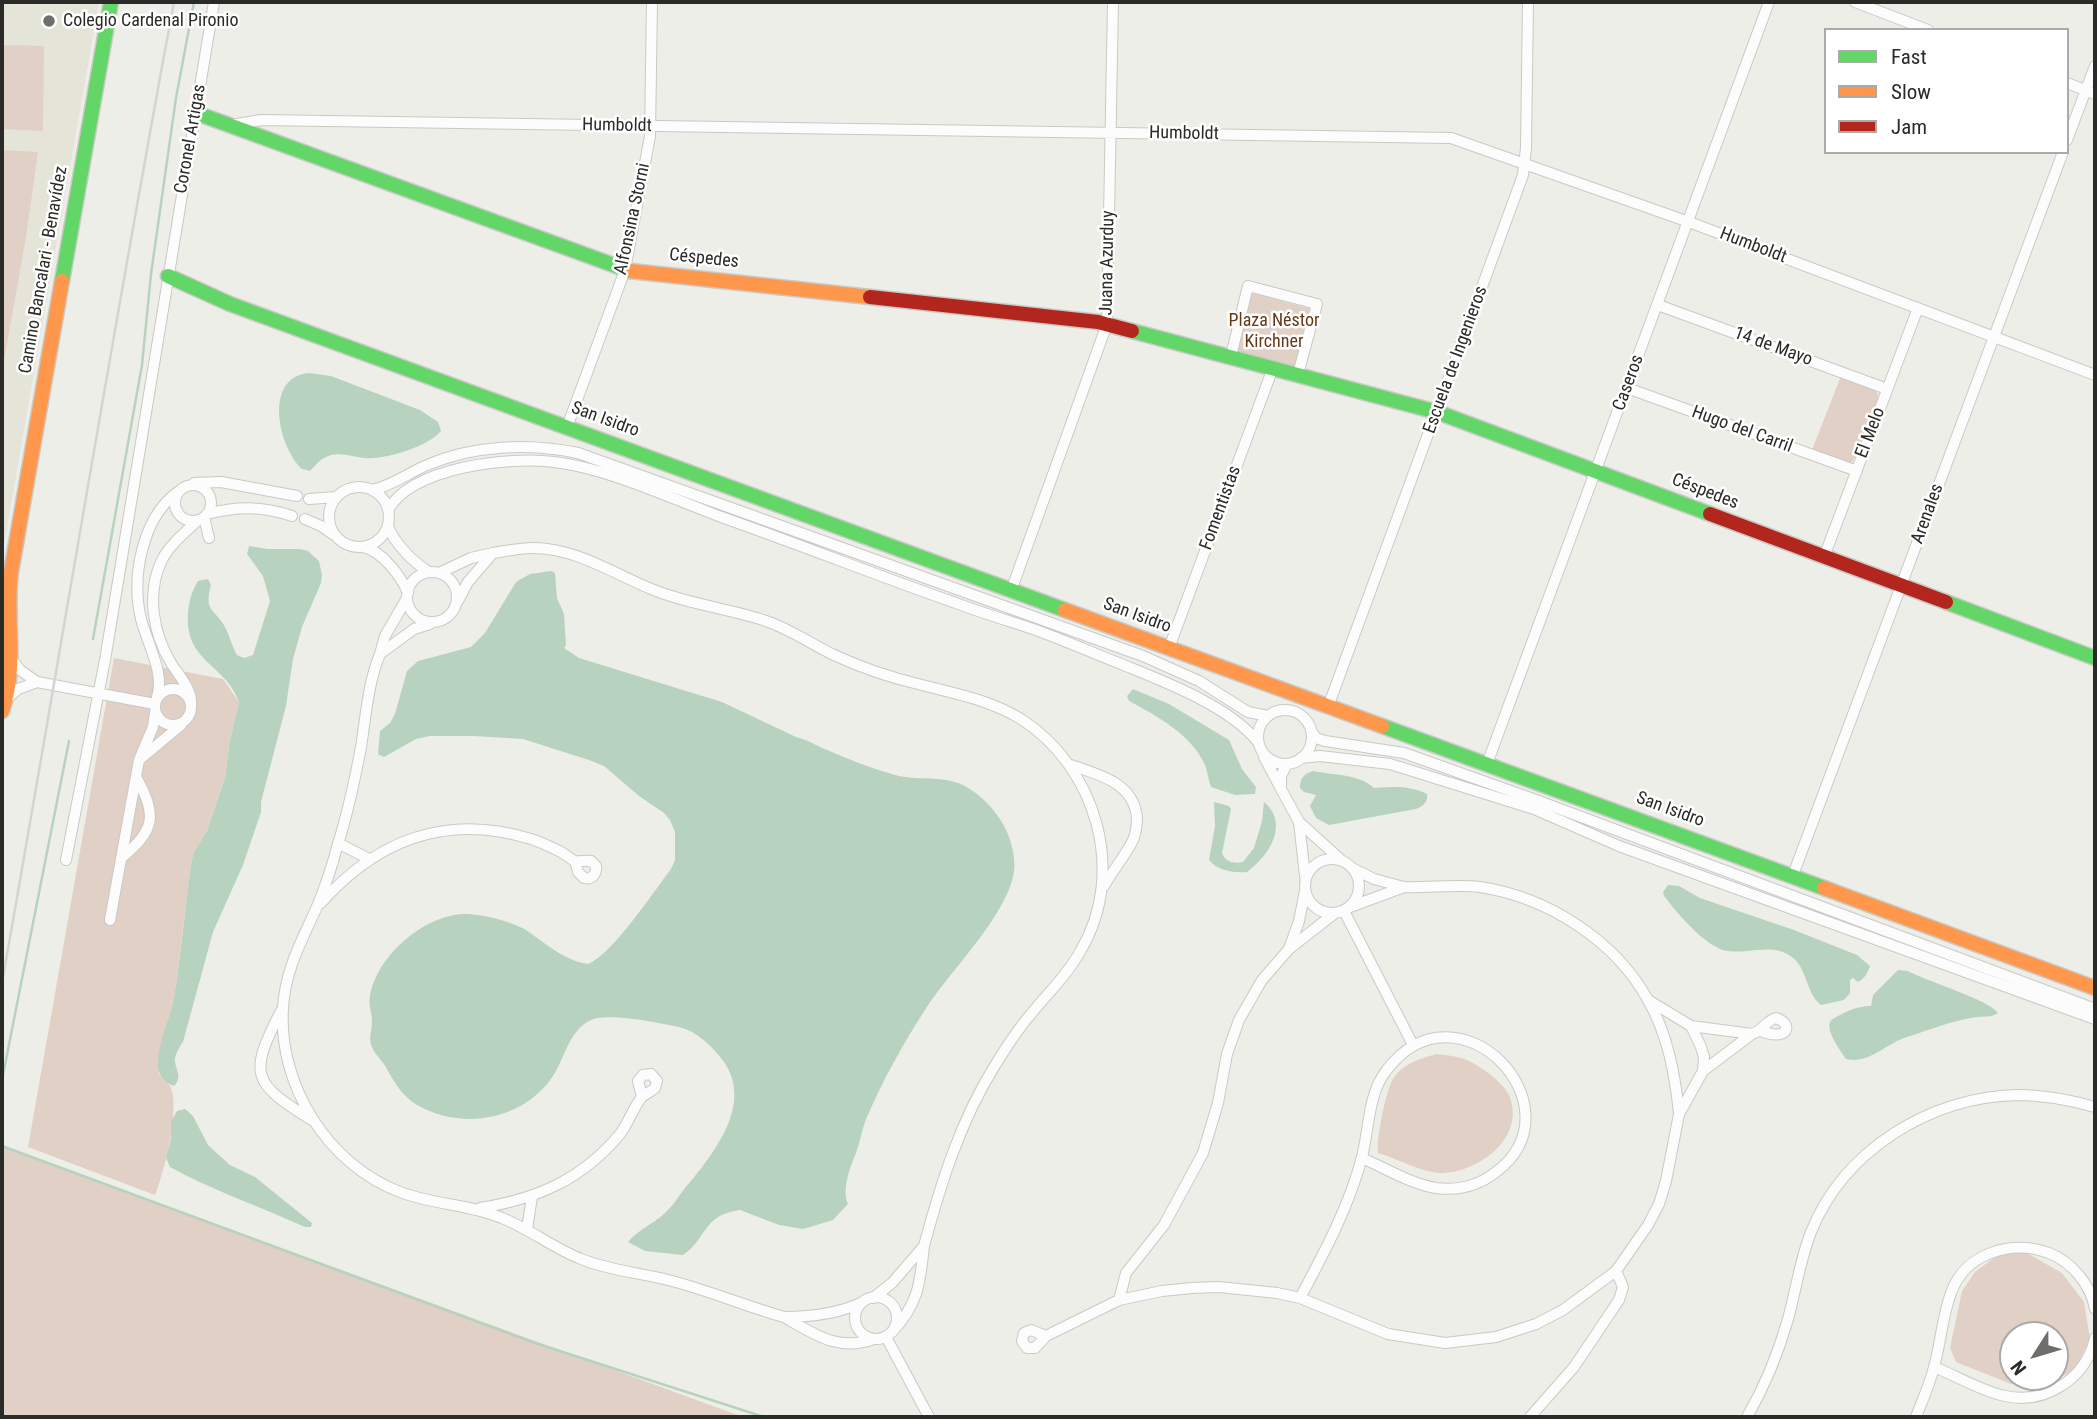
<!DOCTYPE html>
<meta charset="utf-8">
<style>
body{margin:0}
#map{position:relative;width:2097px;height:1419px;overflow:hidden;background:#eeeee9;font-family:"Roboto Condensed",sans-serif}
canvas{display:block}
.frame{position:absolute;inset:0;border:4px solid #2a2a26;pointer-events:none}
.legend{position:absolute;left:1824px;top:28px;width:245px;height:126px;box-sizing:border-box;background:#fff;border:2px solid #aaaaa8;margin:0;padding:9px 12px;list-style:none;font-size:21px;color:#2a2a26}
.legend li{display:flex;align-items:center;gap:14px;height:35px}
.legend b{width:35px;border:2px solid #aaaaa8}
.north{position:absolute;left:1999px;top:1321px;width:70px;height:70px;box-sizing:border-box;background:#fff;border:2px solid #aaaaa8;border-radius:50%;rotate:233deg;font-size:19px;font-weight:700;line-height:28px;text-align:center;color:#2a2a26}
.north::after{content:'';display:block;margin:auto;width:24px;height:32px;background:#6f6f6a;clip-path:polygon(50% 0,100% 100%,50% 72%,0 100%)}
</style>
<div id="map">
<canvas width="2097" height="1419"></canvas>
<div class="frame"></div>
<ul class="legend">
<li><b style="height:9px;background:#63d668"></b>Fast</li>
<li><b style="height:9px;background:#ff974d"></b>Slow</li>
<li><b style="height:9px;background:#b3261e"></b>Jam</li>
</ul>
<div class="north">N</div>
</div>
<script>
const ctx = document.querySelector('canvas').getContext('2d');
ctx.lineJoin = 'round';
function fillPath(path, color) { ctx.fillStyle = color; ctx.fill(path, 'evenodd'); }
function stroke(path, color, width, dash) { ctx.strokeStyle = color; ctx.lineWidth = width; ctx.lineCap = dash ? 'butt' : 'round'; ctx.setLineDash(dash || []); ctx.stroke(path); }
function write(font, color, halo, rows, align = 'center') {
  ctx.font = font + ' "Roboto Condensed",sans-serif'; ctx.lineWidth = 5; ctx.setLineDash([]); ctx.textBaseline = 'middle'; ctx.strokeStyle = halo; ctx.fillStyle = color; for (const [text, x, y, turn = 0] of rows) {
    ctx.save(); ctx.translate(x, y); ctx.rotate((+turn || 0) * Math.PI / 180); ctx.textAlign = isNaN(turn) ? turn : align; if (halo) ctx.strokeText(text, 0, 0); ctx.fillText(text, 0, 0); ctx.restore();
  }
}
fillPath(new Path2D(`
 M2 2H99L4 544H2Z`), '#e5e4d8');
fillPath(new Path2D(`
 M2 45 44 46 43 131 2 129Z
 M2 150 38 152 26 237 3 366Z
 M1252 293 1311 309 1295 369 1236 353Z
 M1841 376 1877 392 1879 399 1853 461 1848 465 1812 450Z
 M114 658 223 679 239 702 230 740 225 778 207 831 193 854 191 864 174 1000 159 1056V1074C162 1077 168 1083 170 1086 181 1109 164 1172 155 1195L28 1147Z
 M1437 1054C1446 1055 1455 1056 1464 1059 1478 1064 1502 1081 1509 1095 1527 1138 1477 1174 1439 1173 1422 1172 1395 1158 1378 1153 1376 1139 1386 1089 1394 1077 1404 1063 1422 1058 1437 1054Z
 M2 1146 743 1417H2Z
 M2025 1252 2062 1273 2084 1302 2090 1339 2075 1369 2046 1386 2011 1384 1956 1362 1950 1348 1962 1291 1975 1272 1998 1255ZM2013 1335H2055V1377H2013Z`), '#e0d0c5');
fillPath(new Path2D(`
 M309 373 331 376 420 410 438 422 441 431C428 447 384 460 364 458 352 457 338 451 326 457 319 460 315 466 310 471L302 469C278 447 263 377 309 373Z
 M249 546 268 549H300L308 551 319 561 322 575 321 583 302 627 293 659 286 706 261 802V812L243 865 213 932 183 1042C180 1046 176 1053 175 1058 174 1069 184 1076 174 1086 165 1083 159 1076 158 1067 157 1043 170 1021 174 998 181 954 185 909 191 864L193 854 207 831 225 778 230 740 239 702C226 664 184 662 188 613 189 601 192 591 198 581L208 579 211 585C203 613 216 608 226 629 230 637 232 646 237 655L244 658 253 655 270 601 263 576 247 554Z
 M551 571 555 573 557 598 564 614 566 645 564 648 579 658 722 702 796 737C806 739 815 745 825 749 847 759 871 768 895 775 917 781 942 775 963 785 979 793 996 810 1004 826 1011 839 1016 857 1014 872 1007 916 949 972 925 1010 903 1044 883 1080 867 1117 861 1131 860 1145 854 1158 849 1170 842 1191 848 1204L833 1220 803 1229 779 1225 740 1210C702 1215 708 1238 683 1255L645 1251 628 1242C638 1229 658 1222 669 1209 674 1204 677 1198 682 1192 709 1159 755 1107 724 1062 712 1046 698 1032 679 1027 660 1023 607 1012 591 1020 569 1030 565 1058 553 1076 524 1120 462 1131 417 1105 403 1097 394 1082 387 1069 383 1061 375 1055 372 1047 368 1039 372 1030 372 1021 372 1012 368 1006 370 996 377 956 423 916 463 914 479 913 516 922 529 932 547 945 566 961 588 964 612 955 654 891 671 869L675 860V832L670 820 664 813 639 796 604 766 589 760 523 739 473 736H430L416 739 384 757 378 754 380 731 390 723 395 714 407 671 418 661 471 647 485 633 516 582 530 574Z
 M1133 689 1169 704 1229 740 1242 769 1256 787 1255 794 1235 795 1211 787C1208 780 1208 772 1205 765 1192 735 1157 716 1129 701L1127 696Z
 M1313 771C1332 775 1360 774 1374 788 1393 787 1408 785 1427 794 1428 803 1423 806 1416 809L1329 825 1316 818 1310 806 1316 795 1304 792 1300 788C1300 778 1304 774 1313 771Z
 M1214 802 1229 806 1231 809 1222 853C1225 862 1234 864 1243 862L1254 848 1262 821 1264 802C1290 824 1269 856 1247 872 1234 873 1218 871 1209 860L1215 826Z
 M1668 885 1679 886 1700 898 1794 930 1857 955 1870 966C1868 973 1864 979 1858 982L1853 978 1850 980V993L1844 1000 1821 1005C1805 993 1808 966 1789 955 1774 947 1763 950 1747 951 1738 952 1727 952 1720 949 1700 940 1677 913 1664 896L1663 892Z
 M1898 970 1908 971C1926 981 1990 1000 1998 1013 1991 1018 1985 1016 1977 1017 1953 1020 1930 1030 1907 1037 1887 1043 1868 1065 1846 1059 1841 1051 1826 1032 1830 1022 1833 1018 1840 1015 1844 1013 1854 1008 1862 1006 1871 1006L1873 995Z
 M185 1109 193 1116 208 1145 230 1165 255 1177 312 1223 311 1227H305C261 1207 214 1191 170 1167L166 1158 171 1139V1122L177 1111Z`), '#b8d2c0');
stroke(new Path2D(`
 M93 639 142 365 151 274 176 98 194 2
 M2 1080 69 741
 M2 1146 535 1343 764 1417`), '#b8d2c0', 2.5);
const street = new Path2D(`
 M1855 2 1928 30
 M2067 83 2095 94
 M231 125 261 120 1451 138 1689 222 2095 375
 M2067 140 2095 66
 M1658 305 1887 389
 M1231 356 1248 286 1317 304 1298 374
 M1627 388 1857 471
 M567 427 625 270 650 136 652 2
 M194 483 221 482 297 496
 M175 503a18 18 0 1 1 36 0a18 18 0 1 1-36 0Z
 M329 517a30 30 0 1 1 60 0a30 30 0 1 1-60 0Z
 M372 490C392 486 408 473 427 465 474 445 528 443 578 453L1143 656 1199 681 1248 712 1268 716
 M309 499 337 497
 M388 510C412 467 510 456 554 462 608 468 672 499 724 518 801 545 876 575 953 602 979 612 1006 620 1033 629 1064 640 1095 654 1126 666 1168 683 1230 707 1258 742
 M207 514C237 506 262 506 292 516
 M204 517 209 538
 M305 519 321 526 334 535
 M388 526C394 543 414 563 429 572
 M363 547C381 550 401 576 408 593
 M493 553C506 551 520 548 533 548 579 548 618 577 659 592 694 605 731 609 766 621 790 629 811 644 834 655 862 668 892 678 922 685 957 694 990 700 1021 719 1096 767 1127 872 1081 950 1068 974 1048 993 1031 1014 1017 1030 1005 1049 994 1067 960 1122 941 1183 924 1246
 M1824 557 1918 308
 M407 597a25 25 0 1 1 50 0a25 25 0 1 1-50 0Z
 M439 573 471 558 493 553 468 582 458 601
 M1011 591 1107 324 1113 2
 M407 598 385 636 380 654 414 629 430 624
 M1169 648 1273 368
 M380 654C368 683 366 715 361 747 355 779 348 812 338 844 332 866 325 888 316 909 301 942 285 971 283 1008 278 1085 328 1165 400 1192 434 1205 469 1204 502 1218 530 1229 553 1248 581 1259 608 1270 640 1273 668 1280 708 1290 745 1306 784 1317
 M14 662 20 670 37 682 155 704
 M155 707a18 18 0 1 1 36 0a18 18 0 1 1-36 0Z
 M157 697C165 673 147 643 141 619 131 577 142 517 179 491
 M8 698 18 689 37 682
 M191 706C193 690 179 676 171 663 153 633 146 593 162 560 170 544 186 532 198 520
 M1328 707 1523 175 1526 148 1528 2
 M1258 737a27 27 0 1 1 54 0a27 27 0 1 1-54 0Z
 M155 713 153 727 139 760 181 725
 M1311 731 1316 738 1325 741 1404 753 1536 800 2095 1009
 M1264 757 1281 789V776L1287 764
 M1301 758 1320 756 1390 764 1534 809 1619 846 2095 1019
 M1487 764 1769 2
 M1071 765C1099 775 1133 782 1137 817 1137 826 1136 836 1131 844 1123 858 1112 872 1104 886
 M1281 789 1299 822
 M338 843 369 859
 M121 858C156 830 157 815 136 777
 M1305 886a27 27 0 1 1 54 0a27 27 0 1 1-54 0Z
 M66 860 105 660 214 2
 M1793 875 2063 152
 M1305 876 1299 822 1340 859
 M1404 887C1429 888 1455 884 1480 887 1547 897 1615 940 1648 1000 1668 1035 1675 1075 1679 1113
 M1305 891 1299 921 1289 949 1335 913
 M321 903C377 840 447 813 531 839 541 842 551 847 561 852 565 854 570 859 575 861 579 862 586 860 591 861L596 866C597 874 592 880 584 878L578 872 575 861
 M1350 907 1404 887 1374 879 1352 868
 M1344 911 1413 1045
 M110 920 139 760
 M281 1011C248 1075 252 1083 312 1120
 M1691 1026 1752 1034 1703 1071
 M1752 1034C1764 1030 1765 1021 1776 1018 1794 1024 1788 1042 1761 1031
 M480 1208C536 1199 582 1180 620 1134 628 1124 635 1104 642 1097 645 1094 652 1091 655 1088L657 1081 651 1074 643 1075 638 1081 642 1097
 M527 1229 532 1197
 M855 1318a21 21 0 1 1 42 0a21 21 0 1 1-42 0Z
 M873 1298 892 1283 924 1246C920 1283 919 1303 892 1332
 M1300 1298C1324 1253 1349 1207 1362 1157 1369 1130 1368 1094 1386 1071 1457 975 1583 1107 1496 1172 1478 1186 1458 1191 1436 1188 1411 1184 1385 1168 1362 1158
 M1119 1300 1126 1273 1164 1225 1203 1153 1218 1103 1227 1054 1239 1020 1262 980 1289 949
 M863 1302C838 1314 812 1317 784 1317 814 1334 838 1352 874 1339
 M1046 1336 1031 1330 1024 1333 1022 1341 1027 1348H1035L1046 1336 1119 1300 1162 1291 1192 1288 1219 1287 1277 1293 1300 1298 1388 1334 1445 1343 1496 1337 1536 1324 1563 1310 1616 1271 1648 1225 1659 1204 1666 1181 1679 1114 1703 1071 1704 1057 1701 1047 1691 1026 1648 1000
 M886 1337 929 1417
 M1934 1367C1957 1376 1981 1391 2005 1396 2046 1405 2086 1378 2095 1338
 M1530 1417 1574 1367 1619 1300 1623 1287 1616 1271
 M1747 1417C1765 1386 1778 1354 1788 1319 1796 1290 1800 1260 1811 1232 1844 1150 1930 1097 2017 1095 2043 1095 2070 1100 2095 1107
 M1916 1417C1922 1401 1930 1384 1934 1367 1941 1342 1942 1317 1951 1293 1965 1253 2012 1239 2049 1253 2072 1262 2091 1285 2095 1309`);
const fast = new Path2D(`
 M196 113 630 271
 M168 276 230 304 1065 610
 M62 281 111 2
 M1132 331 1437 412 1710 514
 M1946 602 2095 658
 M1382 726 1824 888`);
const slow = new Path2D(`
 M630 271 870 297
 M1065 610 1382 726
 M2 711C18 665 5 619 11 572L62 281
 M1824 888 2095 988`);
const jam = new Path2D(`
 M870 297 1098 322 1132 331
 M1710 514 1946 602`);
stroke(street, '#c9c9c5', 12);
stroke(fast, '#c9c9c5', 17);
stroke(slow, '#c9c9c5', 17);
stroke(jam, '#c9c9c5', 17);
stroke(street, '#fcfcfc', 10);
stroke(fast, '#63d668', 14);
stroke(slow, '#ff974d', 14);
stroke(jam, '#b3261e', 14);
stroke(new Path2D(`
 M2 983C60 656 113 328 174 2`), '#d4d4d2', 2.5);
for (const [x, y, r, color] of [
 [49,21,7,"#6f6f6a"]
]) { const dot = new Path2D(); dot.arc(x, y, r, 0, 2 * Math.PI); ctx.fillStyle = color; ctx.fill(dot); stroke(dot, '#fff', 2.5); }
write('18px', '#2a2a26', '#fff', [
 ["Colegio Cardenal Pironio",63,21]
], 'left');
write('18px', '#2a2a26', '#fff', [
 ["Humboldt",617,126,1],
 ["Humboldt",1184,134,1],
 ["Coronel Artigas",191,139,-80],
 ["Alfonsina Storni",633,219,-78],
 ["Humboldt",1753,246,21],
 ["Céspedes",704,259,6],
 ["Juana Azurduy",1108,263,-89],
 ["Camino Bancalari - Benavídez",44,270,-80],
 ["14 de Mayo",1773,347,20],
 ["Escuela de Ingenieros",1456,360,-70],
 ["Caseros",1629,383,-70],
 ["San Isidro",605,420,20],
 ["Hugo del Carril",1742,430,20],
 ["El Melo",1871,433,-69],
 ["Céspedes",1705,492,21],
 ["Fomentistas",1221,508,-70],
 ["Arenales",1928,514,-70],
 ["San Isidro",1137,616,20],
 ["San Isidro",1670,810,20]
]);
write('18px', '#673716', '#fff', [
 ["Plaza Néstor",1274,321],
 ["Kirchner",1274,342]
]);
</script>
